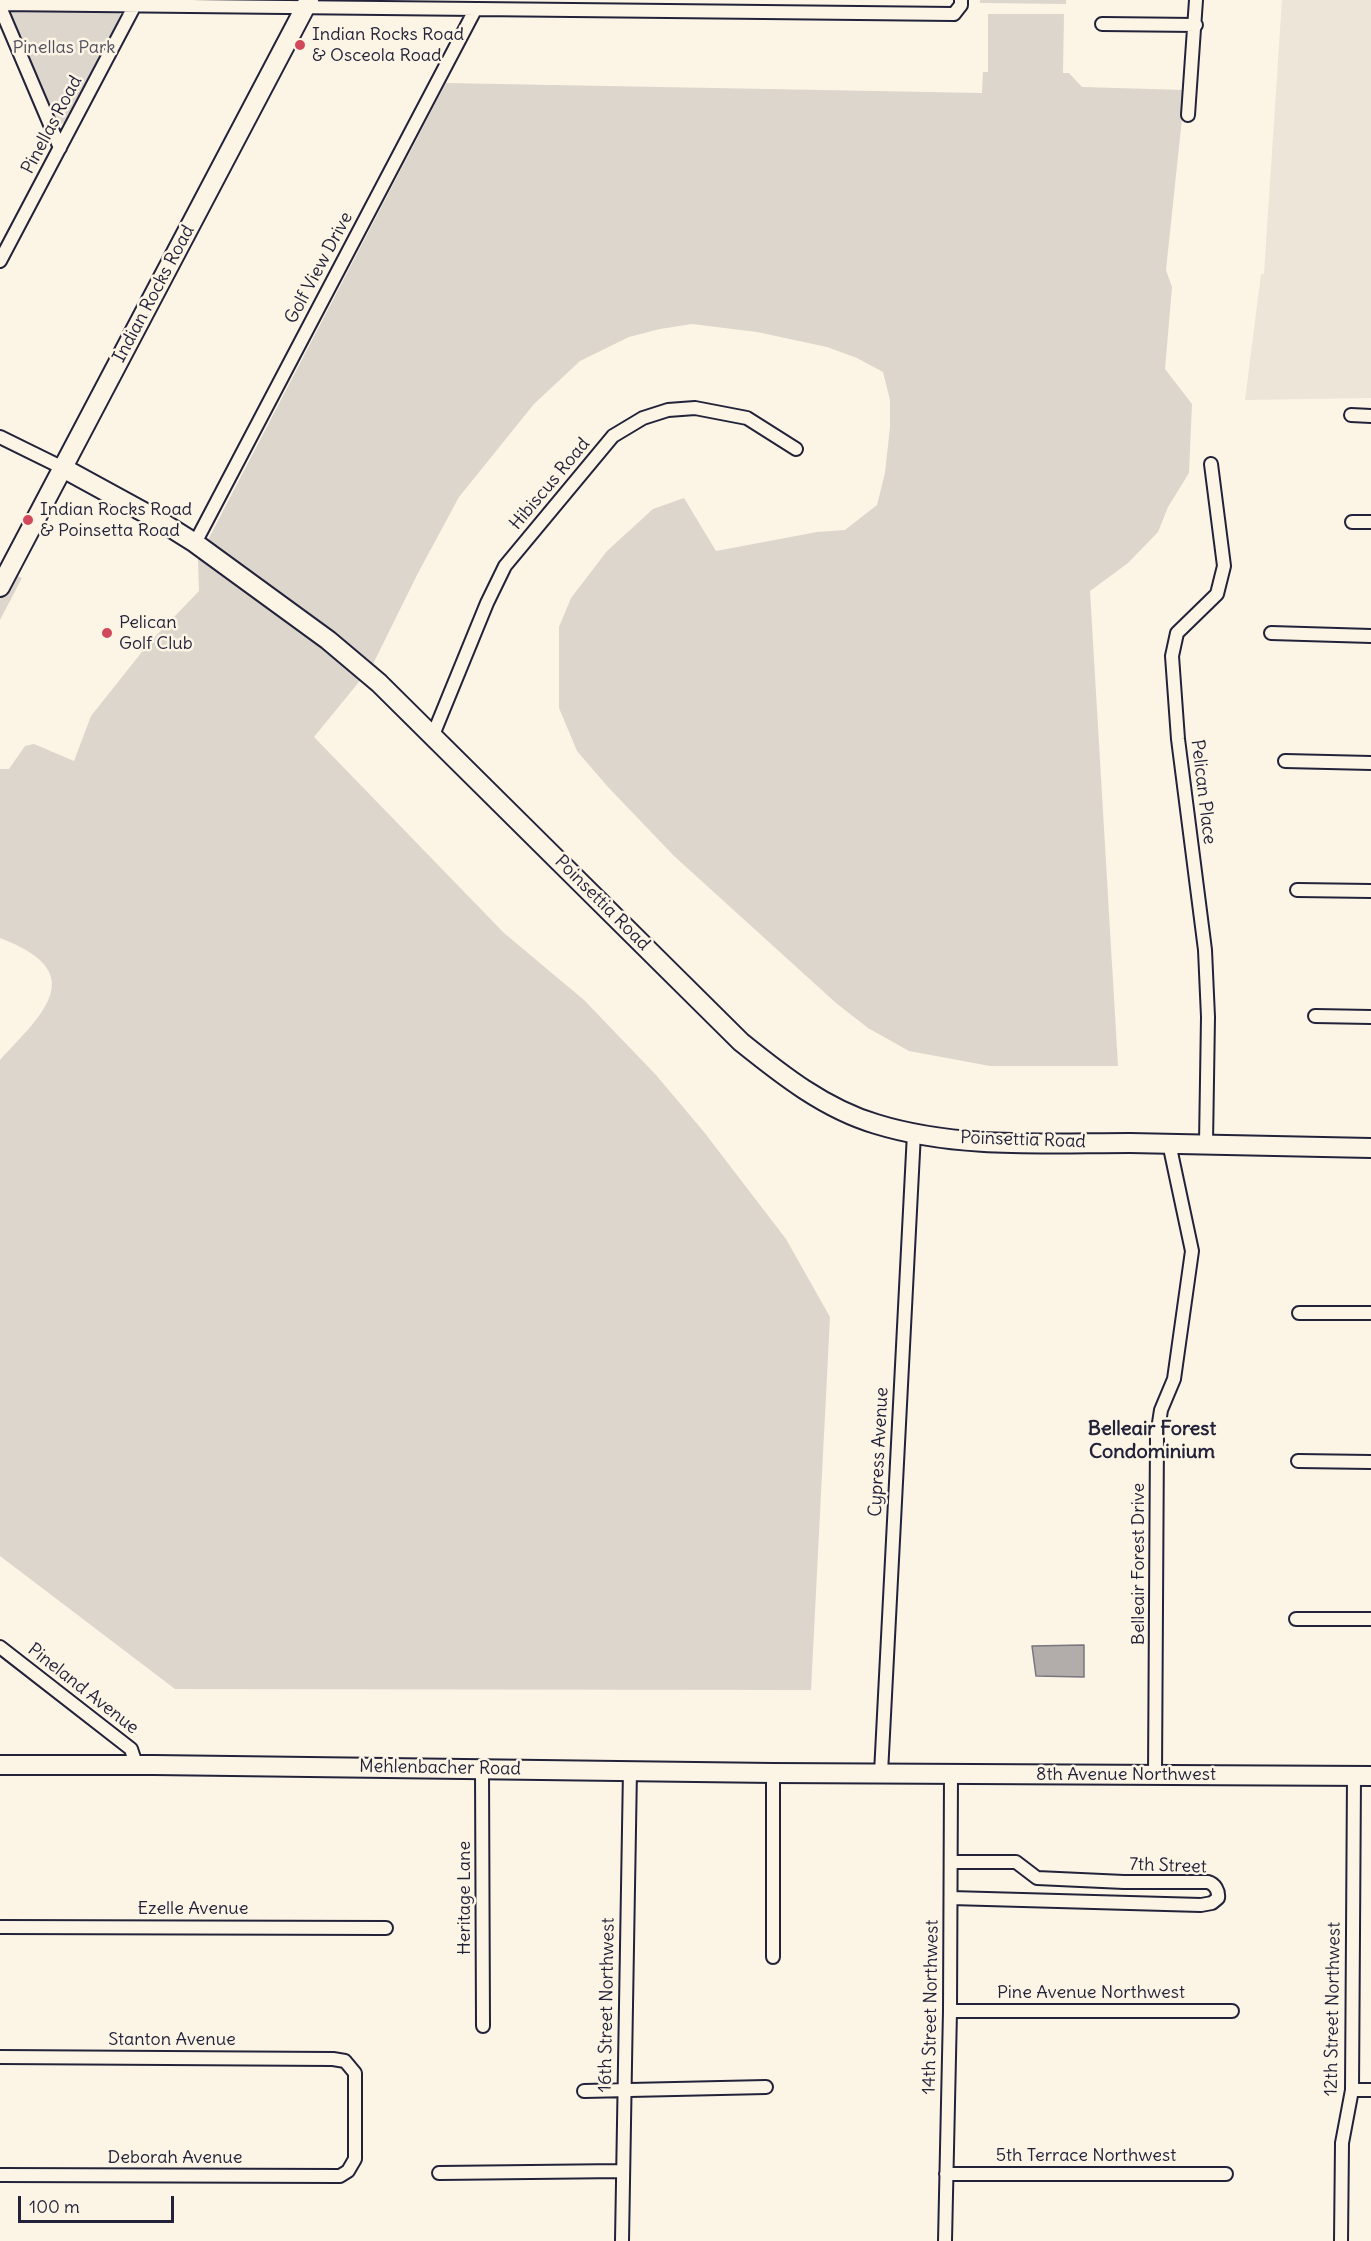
<!DOCTYPE html>
<style>
body{margin:0}
#map{position:relative;width:1371px;height:2241px;overflow:hidden;background:#fcf5e5;font-family:Delius,sans-serif}
canvas{display:block}
.scale{position:absolute;left:18px;top:2196px;width:156px;height:27px;box-sizing:border-box;border:3px solid #22223b;border-top:0;padding-left:8px;font-size:18px;line-height:21px;white-space:nowrap;color:#22223b;-webkit-text-stroke:4px #fcf5e5;paint-order:stroke}
</style>
<div id="map">
<canvas width="1371" height="2241"></canvas>
<div class="scale">100 m</div>
</div>
<script>
const ctx = document.querySelector('canvas').getContext('2d');
ctx.lineJoin = 'round';
function fillPath(path, color) { ctx.fillStyle = color; ctx.fill(path, 'evenodd'); }
function stroke(path, color, width, dash) { ctx.strokeStyle = color; ctx.lineWidth = width; ctx.lineCap = dash ? 'butt' : 'round'; ctx.setLineDash(dash || []); ctx.stroke(path); }
function write(font, color, halo, rows, align = 'center') {
  ctx.font = font + ' Delius,sans-serif'; ctx.lineWidth = 5; ctx.setLineDash([]); ctx.textBaseline = 'middle'; ctx.strokeStyle = halo; ctx.fillStyle = color; for (const [text, x, y, turn = 0] of rows) {
    ctx.save(); ctx.translate(x, y); ctx.rotate((+turn || 0) * Math.PI / 180); ctx.textAlign = isNaN(turn) ? turn : align; if (halo) ctx.strokeText(text, 0, 0); ctx.fillText(text, 0, 0); ctx.restore();
  }
}
fillPath(new Path2D(`
 M1282 0H1371V398L1245 400 1261 274H1264Z`), '#ece5d8');
fillPath(new Path2D(`
 M980 0H1066V4L980 3Z
 M15 9H116L120 13 121 19 70 119 65 123 60 124 55 121 11 17 10 13Z
 M988 14H1064L1063 73H1069L1082 87 1185 90 1166 270 1172 287 1165 369 1192 404 1189 473 1168 507 1158 532 1128 563 1090 591 1118 1066H990L909 1051 868 1028 836 1003 674 856 608 787 577 751 559 708V627L571 598 607 551 653 509 684 498 716 551 817 532 845 530 877 505 885 473 890 427V400L883 372 857 358 827 347 757 332 692 324 660 329 629 337 580 361 534 404 459 497 418 573 372 666 314 737 504 933 584 1000 656 1075 704 1132 786 1239 830 1317 811 1690 175 1689 0 1556V1060C45 1012 90 972 0 938V769H9L25 746 34 744 74 761 91 716 149 643 199 591 198 559 446 83 982 93 983 72H988Z
 M13 574 22 578 0 620V599Z`), '#dcd6cc');
const water = new Path2D(`
 M1084 1645V1677L1036 1676 1032 1646Z`);
fillPath(water, '#b2adab');
stroke(water, '#78757e', 1.5);
const street = new Path2D(`
 M0 4 954 14 961 5V0
 M0 7 60 148
 M1102 24 1196 25
 M1188 115 1196 0
 M0 261 135 5
 M1351 415 1371 416
 M0 437 63 468
 M1352 522H1371
 M195 543 475 10
 M1271 633 1371 636
 M433 735 487 603 505 566 613 436 643 418 668 410 695 408 747 418 796 449
 M1285 761 1371 763
 M1297 890 1371 891
 M1315 1016 1371 1017
 M1206 1143 1208 1017 1205 950 1178 739 1172 656 1177 633 1217 594 1224 566 1211 464
 M1299 1313H1371
 M1298 1461 1371 1462
 M1296 1619H1371
 M0 1647 131 1749 136 1764
 M482 1769 483 2026
 M881 1773 914 1133
 M1155 1775 1157 1436 1161 1410 1174 1379 1192 1251 1169 1143
 M951 1898 1201 1905 1212 1903 1218 1898C1219 1891 1215 1884 1208 1882H1124L1037 1878 1016 1862H951
 M0 1927 386 1928
 M773 1957V1773
 M950 2011H1232
 M0 2057 333 2059 345 2061 355 2073V2159L348 2171 340 2176 0 2175
 M1352 2090H1371
 M584 2091 766 2087
 M439 2173 622 2171
 M946 2174H1226
 M622 2241 630 1770
 M945 2241 950 2011 951 1774
 M1341 2241 1342 2143 1352 2090 1354 1776`);
const secondary = new Path2D(`
 M63 468 160 521 195 543 328 640 379 683 741 1042C782 1075 825 1109 876 1124 957 1149 1046 1143 1130 1143 1210 1144 1291 1147 1371 1148
 M0 587 309 0
 M0 1765H154L773 1773 1371 1776`);
stroke(street, '#22223b', 16);
stroke(secondary, '#22223b', 22);
stroke(street, '#fcf5e5', 12);
stroke(secondary, '#fcf5e5', 18);
for (const [x, y, r, color] of [
 [300,45,6,"#d1495b"],
 [28,520,6,"#d1495b"],
 [107,633,6,"#d1495b"]
]) { const dot = new Path2D(); dot.arc(x, y, r, 0, 2 * Math.PI); ctx.fillStyle = color; ctx.fill(dot); stroke(dot, '#fcf5e5', 2); }
write('18px', '#22223b', '#fcf5e5', [
 ["Indian Rocks Road",312,35],
 ["& Osceola Road",312,56],
 ["Indian Rocks Road",40,510],
 ["& Poinsetta Road",40,531],
 ["Pelican",119,623],
 ["Golf Club",119,644]
], 'left');
write('18px', '#504f5f', '#fcf5e5', [
 ["Pinellas Park",64,48]
]);
write('18px', '#22223b', '#fcf5e5', [
 ["Pinellas Road",52,125,-62],
 ["Golf View Drive",319,268,-62],
 ["Indian Rocks Road",154,294,-62],
 ["Hibiscus Road",550,484,-50],
 ["Pelican Place",1203,792,83],
 ["Poinsettia Road",602,903,45],
 ["Poinsettia Road",1023,1140,2],
 ["Cypress Avenue",879,1452,-87],
 ["Belleair Forest Drive",1139,1564,-90],
 ["Pineland Avenue",83,1689,38],
 ["Mehlenbacher Road",440,1768,1],
 ["8th Avenue Northwest",1126,1775],
 ["7th Street",1168,1866,2],
 ["Heritage Lane",465,1898,-90],
 ["Ezelle Avenue",193,1909],
 ["Pine Avenue Northwest",1091,1993],
 ["16th Street Northwest",607,2005,-89],
 ["14th Street Northwest",931,2007,-89],
 ["12th Street Northwest",1333,2009,-89],
 ["Stanton Avenue",172,2040],
 ["5th Terrace Northwest",1086,2156],
 ["Deborah Avenue",175,2158]
]);
write('bold 20px', '#22223b', '#fcf5e5', [
 ["Belleair Forest",1152,1429],
 ["Condominium",1152,1452]
]);
</script>
